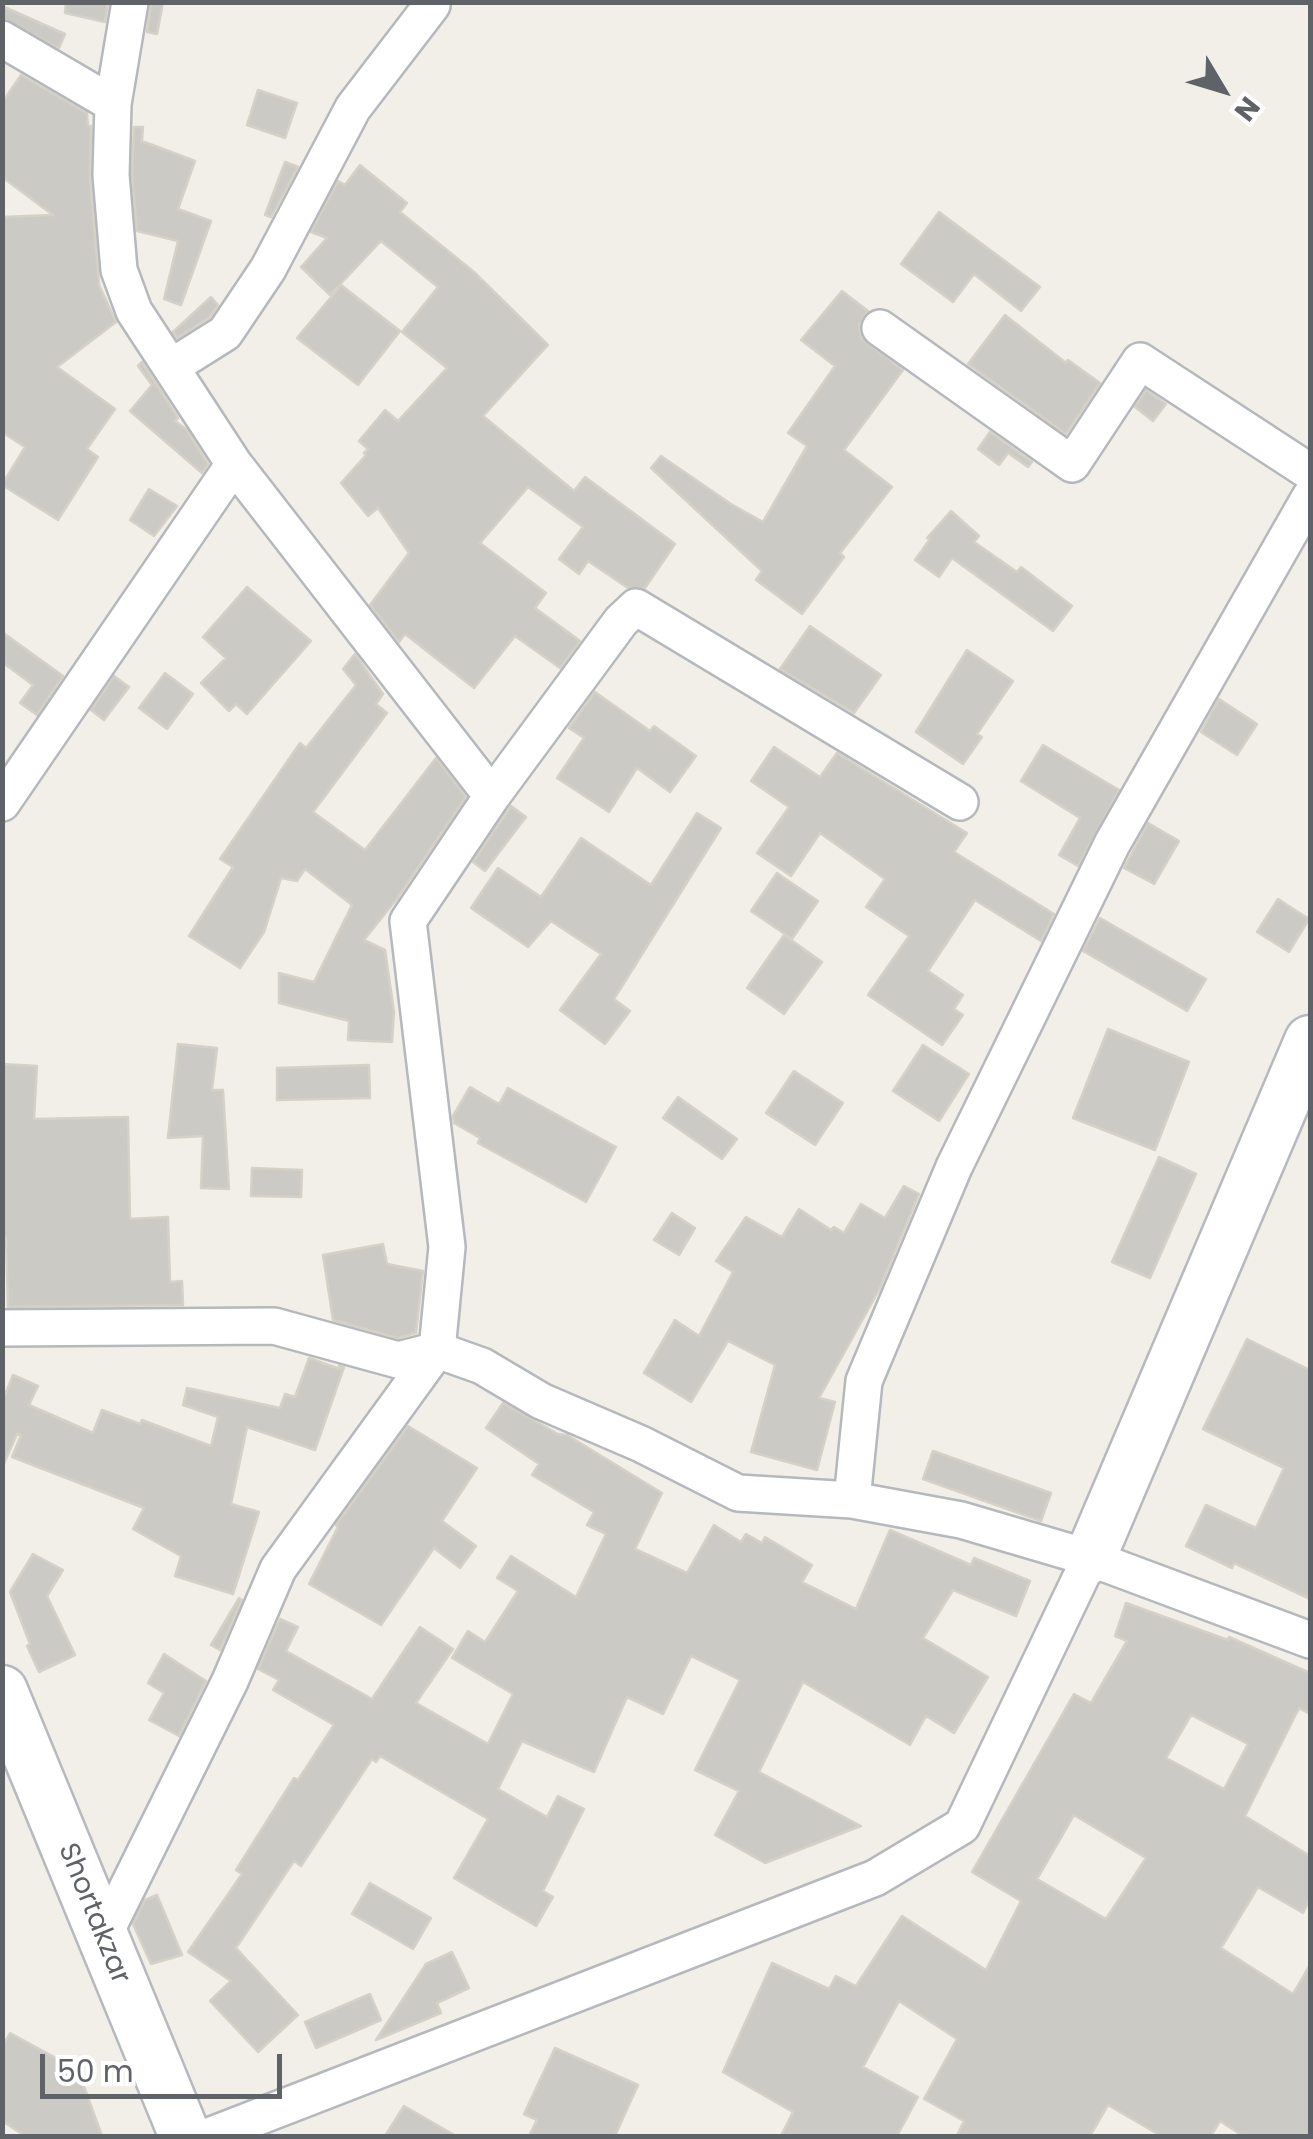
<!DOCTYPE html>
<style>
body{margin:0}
#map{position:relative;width:1313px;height:2139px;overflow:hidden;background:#f1efe8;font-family:Poppins,sans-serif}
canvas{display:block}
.frame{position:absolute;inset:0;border:5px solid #5f6368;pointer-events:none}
.north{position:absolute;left:1173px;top:40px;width:100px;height:100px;-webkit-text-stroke:8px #fff;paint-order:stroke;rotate:128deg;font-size:28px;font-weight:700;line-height:40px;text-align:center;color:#5f6368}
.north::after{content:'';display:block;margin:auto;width:35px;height:45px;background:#5f6368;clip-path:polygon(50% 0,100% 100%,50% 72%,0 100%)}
.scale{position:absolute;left:40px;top:2054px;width:242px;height:45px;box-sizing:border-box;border:5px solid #5f6368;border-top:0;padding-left:12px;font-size:30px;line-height:35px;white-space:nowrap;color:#5f6368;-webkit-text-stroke:8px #fff;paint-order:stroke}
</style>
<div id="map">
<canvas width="1313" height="2139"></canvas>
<div class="frame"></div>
<div class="north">N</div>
<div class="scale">50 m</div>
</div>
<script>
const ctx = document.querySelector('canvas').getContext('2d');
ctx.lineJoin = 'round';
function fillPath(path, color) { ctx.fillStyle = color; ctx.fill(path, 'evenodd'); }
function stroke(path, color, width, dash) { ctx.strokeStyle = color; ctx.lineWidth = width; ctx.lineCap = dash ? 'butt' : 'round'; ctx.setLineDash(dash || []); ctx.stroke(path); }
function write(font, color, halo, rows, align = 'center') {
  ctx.font = font + ' Poppins,sans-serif'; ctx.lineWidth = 9; ctx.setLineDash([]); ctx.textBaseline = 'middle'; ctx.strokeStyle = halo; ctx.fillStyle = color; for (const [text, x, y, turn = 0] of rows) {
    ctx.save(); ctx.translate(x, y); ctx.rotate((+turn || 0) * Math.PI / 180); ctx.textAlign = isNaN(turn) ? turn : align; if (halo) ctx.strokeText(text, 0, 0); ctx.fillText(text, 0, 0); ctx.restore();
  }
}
const building = new Path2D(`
 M66 2H108L105 22 65 13Z
 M151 2H163L157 34 147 32Z
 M2 6 65 34 59 48 2 18Z
 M21 75 87 113 88 126H91L90 177 99 285 116 322 57 367 115 409 87 449 98 457 58 520 2 485 25 447 2 432V217L53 215 2 177V103Z
 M258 90 297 103 285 138 247 125Z
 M134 127H143L142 141 195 161 178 209 211 221 181 305 164 299 178 241 137 231 132 174Z
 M285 162 298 167 271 217 265 215Z
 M360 165 407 203 400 212 474 272 548 345 483 416 574 491 585 477 675 544 645 588H628L588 561 579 574 559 559 583 527 528 487 480 543 546 593 535 608 580 641 560 668 515 636 474 688 405 634 399 642 370 605 409 553 378 508 368 516 341 483 366 455 364 453 368 449 359 441 385 410 398 421 447 368 402 332 438 287 381 241 330 295 301 267 327 238 311 232 338 181 345 185Z
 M939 212 1040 287 1021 311 974 274 953 302 901 264Z
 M341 285 400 331 358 385 297 338Z
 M842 291 868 311 859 325 861 338 903 370 844 450 892 487 840 553 844 557 802 614 756 580 762 571 651 468 661 456 731 504 763 522 807 446 788 433 835 366 801 340Z
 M211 297 218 305 210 317 177 338 173 332Z
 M1005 315 1066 363 1068 360 1100 383 1066 434 968 364Z
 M142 362 178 418 175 421 186 429 208 464 202 473 130 411 152 385 138 366Z
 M1146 390 1166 404 1153 421 1135 407Z
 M990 432 1032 462 1028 467 1008 453 999 465 978 449Z
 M149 489 177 506 154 536 130 520Z
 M951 511 979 536 974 542 1017 572 1021 567 1072 606 1053 631 952 558 939 577 915 560 930 539 927 538Z
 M247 587 311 641 247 714 236 704 229 711 201 683 226 658 203 637Z
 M810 626 881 675 854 713 780 669Z
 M2 632 63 676 37 715 20 703 33 685 2 662Z
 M967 650 1013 681 977 734 982 737 963 764 916 732Z
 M355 654 383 694 376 704 387 713 313 812 365 850 436 758 466 797 396 900 364 940 385 950 394 1012 392 1042 348 1040 349 1021 279 1003V973L314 982 352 905 305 869 297 881 281 878 264 932 240 968 189 936 233 867 220 859 300 743 306 748 356 685 343 669Z
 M165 673 193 694 167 729 139 708Z
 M114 676 129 687 104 720 91 710Z
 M595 692 650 731 654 726 696 756 670 792 637 768 609 812 557 778 584 738 569 728Z
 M1219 699 1257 724 1237 755 1201 732Z
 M1043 745 1119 790 1078 866 1059 855 1080 818 1021 781Z
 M774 747 820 777 837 753 967 833 954 852 1054 914 1041 941 975 900 928 971 963 995 954 1009 963 1015 942 1045 868 995 909 936 866 907 885 879 820 833 791 876 757 853 789 807 751 781Z
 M511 806 526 817 485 871 473 862Z
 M697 813 721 828 614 999 630 1011 605 1044 560 1010 601 954 551 921 528 947 471 908 498 868 541 897 581 838 651 885Z
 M1148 823 1179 841 1154 884 1124 868Z
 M777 873 818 901 792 939 751 911Z
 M1278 899 1309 919 1289 952 1257 932Z
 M1100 918 1206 979 1187 1011 1083 951Z
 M784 935 822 962 784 1014 747 988Z
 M1108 1029 1189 1062 1155 1150 1073 1118Z
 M178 1044 217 1048 212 1090H223L229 1189 201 1188 203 1136 168 1138Z
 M923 1045 969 1074 939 1121 893 1091Z
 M2 1064 37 1066 34 1119 128 1117 130 1219 168 1217 170 1282 182 1281 183 1305 8 1307 6 1237H2Z
 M369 1065 370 1098 277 1100V1068Z
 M794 1071 843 1103 815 1145 766 1113Z
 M470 1087 499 1104 508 1088 616 1147 586 1202 478 1143 480 1138 454 1123 453 1116Z
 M678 1097 737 1139 722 1159 663 1118Z
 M1159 1157 1196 1174 1150 1278 1112 1262Z
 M252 1168 302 1170 301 1197 251 1196Z
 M904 1186 919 1194 879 1290 819 1398 835 1402 817 1470 751 1452 775 1365 728 1341 691 1402 644 1373 675 1320 699 1336 733 1272 716 1261 746 1217 782 1237 799 1209 831 1230 834 1227 844 1233 861 1204 885 1218Z
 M672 1213 695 1228 679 1255 654 1240Z
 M383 1244 387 1264 423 1271 416 1333 398 1338 333 1320 323 1255Z
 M1247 1339 1310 1370V1599L1234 1563 1232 1568 1186 1546 1206 1505 1256 1528 1284 1468 1203 1429Z
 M309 1358 340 1369 339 1366 344 1367 315 1450 247 1427 231 1504 259 1512 233 1594 175 1576 181 1556 133 1529 144 1508 12 1457 21 1435 17 1434 2 1468V1394L5 1395 13 1375 38 1386 29 1405 93 1433 102 1410 140 1424 142 1420 211 1446 218 1417 183 1405 187 1388 280 1408 285 1394 295 1397Z
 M503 1403 558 1434 567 1435 662 1493 635 1549 687 1573 714 1525 741 1542 746 1534 762 1543 765 1537 812 1565 802 1582 856 1609 890 1530 971 1565 974 1558 1030 1581 1016 1616 953 1590 923 1638 988 1677 954 1733 926 1716 910 1745 803 1682 759 1772 861 1826 765 1863 715 1835 739 1791 695 1770 740 1680 691 1656 663 1714 627 1697 594 1772 522 1741 498 1789 547 1817 558 1796 584 1809 543 1891 553 1897 536 1926 454 1878 488 1819 380 1756 376 1762 372 1759 301 1866 294 1861 236 1948 298 2015 258 2052 210 2001 231 1981 188 1952 242 1874 236 1870 294 1778 298 1780 334 1725 273 1690 279 1680 258 1669 280 1619 298 1627 286 1651 372 1699 420 1627 453 1649 416 1703 488 1744 513 1694 452 1658 468 1631 485 1642 518 1591 497 1578 511 1556 576 1597 606 1534 587 1525 594 1512 532 1475 539 1464 486 1428Z
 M408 1426 477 1468 442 1521 476 1546 460 1568 434 1548 381 1625 309 1584 338 1527 336 1525Z
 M933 1451 1051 1493 1041 1521 923 1479Z
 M33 1554 63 1570 47 1596 75 1655 39 1672 27 1646 30 1644 10 1592Z
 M239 1598 242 1600 220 1650 211 1645Z
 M1126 1603 1228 1640 1229 1637 1310 1673V1714L1299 1708 1245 1816 1310 1856V1899L1303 1913 1258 1887 1221 1948 1293 1994 1310 1965V2136H1243L1220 2121 1211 2136H1161L1108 2105 1090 2136H957L964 2121 924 2099 957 2039 899 2001 863 2067 918 2097 897 2136H781L793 2112 723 2072 772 1963 829 1989 836 1976 856 1986 902 1916 986 1970 1021 1901 972 1872 1074 1694 1091 1703 1127 1641 1115 1636ZM1191 1715 1248 1744 1224 1789 1166 1758ZM1074 1815 1146 1858 1106 1919 1037 1879Z
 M164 1654 206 1681 179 1736 149 1720 164 1693 148 1683Z
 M370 1883 431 1918 413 1949 352 1914Z
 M157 1895 182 1955 151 1964 133 1924 145 1900Z
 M452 1952 469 1988 437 2003 441 2013 376 2040 426 1964Z
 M370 1994 381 2020 316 2048 305 2022Z
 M10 2033 78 2070 102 2136H25L2 2121V2047Z
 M555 2048 638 2085 615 2136H529L537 2120 524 2114Z
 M404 2106 456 2136H385Z`);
fillPath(building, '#cccac5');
stroke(building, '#d6d1c6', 2.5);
const street = new Path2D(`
 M2 39 113 104
 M880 328 1072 464 1140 361 1310 472
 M171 367 225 333 268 269 353 108 432 5
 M492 796 621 621 636 607 960 802
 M2 803 234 464
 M2 1328 274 1326 398 1360 437 1350 482 1366 541 1401 641 1444 738 1493 852 1500 961 1520 1090 1558
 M852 1500 864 1381 954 1167 1112 844 1310 497
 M103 1937 230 1681 278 1569 437 1350 447 1247 408 921 492 796 234 464 134 311 119 270 111 175 113 104 130 2
 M209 2136 875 1878 962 1826 1090 1558 1310 1640`);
const secondary = new Path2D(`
 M1090 1558 1310 1041
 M2 1691 185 2136`);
stroke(street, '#b5b8bc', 40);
stroke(secondary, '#b6babf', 55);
stroke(street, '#fff', 35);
stroke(secondary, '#fff', 50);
write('28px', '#5f6368', '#fff', [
 ["Shortakzar",93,1914,68]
]);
</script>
